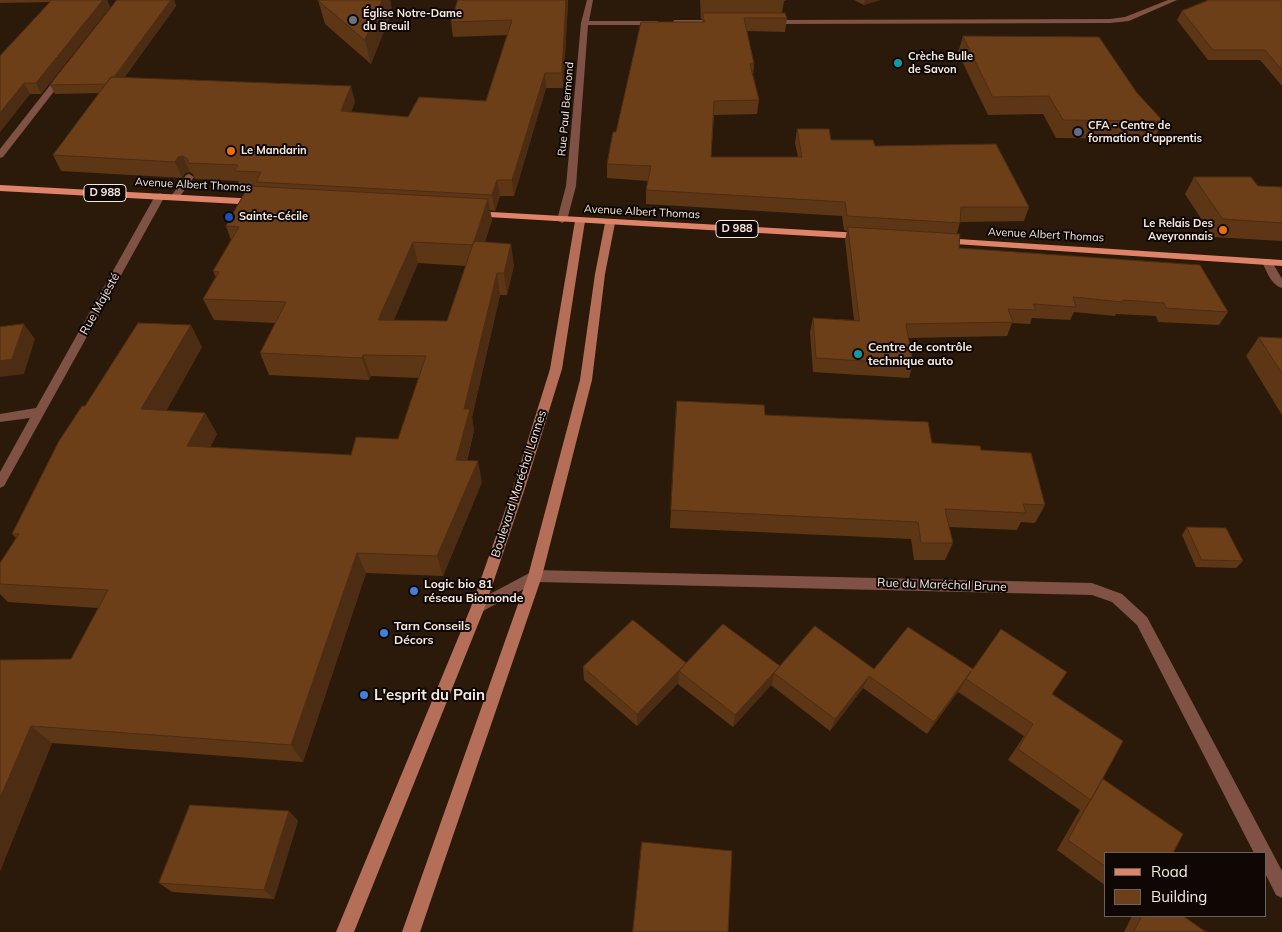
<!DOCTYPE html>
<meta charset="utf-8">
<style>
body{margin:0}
#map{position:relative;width:1282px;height:932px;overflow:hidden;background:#2b1a0a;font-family:Mulish,sans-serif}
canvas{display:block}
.legend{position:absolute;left:1104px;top:852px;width:162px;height:65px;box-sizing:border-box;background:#0e0703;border:1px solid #6b625b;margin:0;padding:6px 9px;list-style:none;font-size:15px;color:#f6eae0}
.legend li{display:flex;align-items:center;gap:10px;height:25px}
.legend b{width:25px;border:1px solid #6b625b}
</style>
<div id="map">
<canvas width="1282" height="932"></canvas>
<ul class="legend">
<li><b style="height:6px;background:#e08469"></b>Road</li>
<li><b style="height:14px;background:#6c3f19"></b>Building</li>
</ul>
</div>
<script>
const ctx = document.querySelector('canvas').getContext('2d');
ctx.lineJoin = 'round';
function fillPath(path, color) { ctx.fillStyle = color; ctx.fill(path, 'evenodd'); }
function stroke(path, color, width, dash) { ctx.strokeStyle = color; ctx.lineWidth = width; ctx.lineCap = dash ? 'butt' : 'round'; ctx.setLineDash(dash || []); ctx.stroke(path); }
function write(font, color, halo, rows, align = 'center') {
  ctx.font = font + ' Mulish,sans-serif'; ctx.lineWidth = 4; ctx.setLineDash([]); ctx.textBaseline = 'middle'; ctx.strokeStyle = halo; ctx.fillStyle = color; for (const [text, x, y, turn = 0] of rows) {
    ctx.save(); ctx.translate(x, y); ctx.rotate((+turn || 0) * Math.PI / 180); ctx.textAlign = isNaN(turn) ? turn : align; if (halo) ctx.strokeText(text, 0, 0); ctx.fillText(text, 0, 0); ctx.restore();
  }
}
fillPath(new Path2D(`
 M189 174 194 177 178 199H172V195L186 175Z`), '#7f5245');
fillPath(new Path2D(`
 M587 0H593L589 21H657L661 23 657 25H588L576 186 567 220 562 223 557 220 566 186 581 23Z
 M1168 0H1177L1129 21 1110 23 770 24 766 22 770 20 1110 19 1125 17Z
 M674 20H717L721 22 717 24H677L673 22Z
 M59 74 66 76 3 157 0 158V149Z
 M160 193 165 196 4 486 0 488V472L30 418 0 422V414L36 408 155 196Z
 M1267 259 1271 260 1282 279V288C1271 285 1267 272 1262 262Z
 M535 570 1092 583 1122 594 1147 617 1272 852 1282 871V898L1276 895 1266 875V853H1254L1137 625 1112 602 1092 595 537 582 483 611 478 613 473 611 471 607 473 603Z`), '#7f5245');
fillPath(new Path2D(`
 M580 218 585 221 562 369 525 488 485 607 354 932H336L471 607 513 488 550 369 575 221Z
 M610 220 615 223 605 274 592 380 542 576 420 932H402L528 576 580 380 595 274 605 223Z`), '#b56f59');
fillPath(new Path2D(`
 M0 185 257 199 262 202 257 205 0 191Z
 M474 211 861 233 866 236 861 239 471 216 469 214Z
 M943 238 1282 260V266L940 243 938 241Z`), '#e08469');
fillPath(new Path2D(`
 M0 0H107L110 7 41 94H30L0 132 51 2 0 3Z
 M117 0H174L176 6 124 78 355 102 351 112 408 117 486 101 507 35 453 37 451 22 568 4 563 88H546L514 196H500L495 211 490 210 492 220 485 242 514 265 507 295H500L472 417 474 431 467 461 482 482 443 576 366 573 303 762 52 743 0 871V660L71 659 98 608 8 602 0 594V563L16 538 12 534 85 406 202 347 166 411 205 413 217 434 210 447 351 455 398 439 419 378 371 376 369 380 269 375 260 353 275 323 214 320 203 299 216 277 213 271 231 240 226 226 248 187H241L238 181 195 179 193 174 190 172 185 173 182 178 61 171 53 155 99 93 55 94 50 85ZM418 263 466 266 447 321 394 320Z
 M318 0H390L392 11 371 64 325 24Z
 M700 0H787L784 1 782 13 787 18 785 32 747 31 754 64 753 75 759 100 757 114 714 115 711 157H798L795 143 797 129 831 140 875 146 1029 207 1024 221 960 222 957 233 959 248 1228 312 1219 325 1158 322 1156 316 1116 314 1115 316 1074 312 1070 320 1032 318 1030 324 1012 323 1007 336 908 338 913 364 909 378 813 372 810 332 813 318 854 320 845 240 847 231 844 230 842 216 646 204V190L648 181 607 178V164L616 132 702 22V19H701Z
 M854 0H880L864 5Z
 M1282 0V86L1260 60H1208L1177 20 1182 11Z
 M963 36 1137 93 1163 121 1154 139 1056 138 1043 114 988 115 958 53Z
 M1194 177 1258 186 1282 187V241L1213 237 1185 194Z
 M1259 337 1282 338V415L1246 356Z
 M765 415 932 443 981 450 1045 505 1035 523 1021 522 1017 530 949 527 953 543 945 560H914L911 539 670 528 671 510Z
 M1187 527 1243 561 1236 568 1196 567 1182 535Z
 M686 663 874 669H973L1052 694 1102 780 1106 853V886L1057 850 1080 810 1008 760 1024 736 958 692 960 689 927 734 863 688 830 731 771 685 772 684 733 727 678 684V683L637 726 584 680 583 667Z
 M289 811 298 821 274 899 172 892 159 883Z
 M1132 916H1183L1206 932H1124Z`), '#5d3616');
fillPath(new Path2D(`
 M95 0H107L110 7 41 94 36 83Z
 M171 0H174L176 6 114 92 110 84Z
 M382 0H390L392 11 371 64 365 40Z
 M566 0H568V4L563 88 562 73Z
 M865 0H880L864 5Z
 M545 73 546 88 514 196 512 180Z
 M24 83 30 94 0 132V113Z
 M351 86 355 102 345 127 341 111Z
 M183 156 190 172 185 173 182 178 175 162 178 157Z
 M497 180 500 196 495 211 492 195Z
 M488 199 492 220 477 266 473 245Z
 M413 242 418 263 385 341 378 320Z
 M511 244 514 265 507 295 504 273Z
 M497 273 500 295 472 417 474 431 461 481 456 460 464 409Z
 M24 324 35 339 24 374 0 377V361Z
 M191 325 202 347 155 431 141 409Z
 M363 355 371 376 369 380 362 358Z
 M205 413 217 434 200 467 187 446Z
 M478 461 482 482 443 576 437 556Z
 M357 553 366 573 303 762 291 745Z
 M686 663 679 671 678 683 637 726V714Z
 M780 666 774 673 772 684 733 727 735 715Z
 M869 676 863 688 830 731 835 719Z
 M966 679 960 689 927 734 934 722Z
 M31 726 52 743 0 871V798Z
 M289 811 298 821 274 899 264 890Z`), '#4c2c12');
const building = new Path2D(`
 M52 0H103L36 83H24L0 113V56Z
 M117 0H171L114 77H111L106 84 50 85Z
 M318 0H382L365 40Z
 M458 0H566L562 73H545L512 180H497L492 195 256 182 261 172 234 171 238 165 188 163V159L183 156 178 157 175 162 53 155 111 77 351 86 341 111 408 117 419 97 486 101 512 20 451 22Z
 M1209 0H1282V70L1265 50H1213L1182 11Z
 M703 13H785L787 18H744L754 64H750L759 100 714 101 711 157H802L797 129H829L831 140H873L875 146 996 144 1029 207H961L960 223 847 216 845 202 646 190 651 166 607 164 613 132H616L641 22H704Z
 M963 36 1099 37 1137 93 1163 121 1063 120 1049 96 993 97Z
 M1194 177H1251L1258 186 1282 187V223L1223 219Z
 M249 186 488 199 473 245 413 242 378 320 447 321 474 241 511 244 504 273H497L464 409H470L456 460 478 461 437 556 357 553 291 745 31 726 0 798V660L71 659 108 590 0 584V563L19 534H12L59 441 82 406H85L138 323 191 325 141 409 205 413 187 446 351 455 356 437 398 439 426 356 363 355 362 358 260 353 286 302 203 299 219 272 213 271 239 227 226 226Z
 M848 227 960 234 959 248 1200 265 1228 312 1166 308 1164 303 1123 300 1122 302 1073 297 1076 307 1033 304 1036 310 1008 309 1013 322 906 324 913 364 816 358 813 318 859 321Z
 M24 324 12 359 0 361V327Z
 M1259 337 1282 338V373Z
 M677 401 764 405 765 415 928 422 932 443 980 446 981 450 1031 453 1045 505 1023 504 1026 513 945 509 953 543H921L918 522 671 510Z
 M1187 527 1226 528 1243 561 1202 560Z
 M633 620 686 663 637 714 583 667Z
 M723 624 780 666 735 715 679 671Z
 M815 626 874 669 908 627 973 669 1001 629 1067 672 1052 694 1123 741 1091 800 1018 749 1033 724 966 679 971 671 934 722 869 676 835 719 774 673Z
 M1103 779 1183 834 1173 853H1106V867L1068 840Z
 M190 805 289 811 264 890 159 883Z
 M642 842 732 851 728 932H633Z
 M1142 916H1183L1206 932H1134Z`);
fillPath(building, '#6c3f19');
stroke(building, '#4c2c12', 1);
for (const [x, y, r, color] of [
 [353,20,5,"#6b7280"],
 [898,63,5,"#0f9aa8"],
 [1078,132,5,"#5c6f8a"],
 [231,151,5,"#e8710a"],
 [229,217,5,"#1a4fb4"],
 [1223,230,5,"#e8710a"],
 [858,354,5,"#0f9aa8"],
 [414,591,5,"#3f7fe0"],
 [384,633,5,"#3f7fe0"],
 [364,695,5,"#3f7fe0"]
]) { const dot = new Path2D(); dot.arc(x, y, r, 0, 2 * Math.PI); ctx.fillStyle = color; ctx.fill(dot); stroke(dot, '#0e0703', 2); }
write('bold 11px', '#f6eae0', '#0e0703', [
 ["Église Notre-Dame",363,14],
 ["du Breuil",363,27],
 ["Crèche Bulle",908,57],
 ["de Savon",908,70],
 ["CFA - Centre de",1088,126],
 ["formation d’apprentis",1088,139],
 ["Le Mandarin",241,151],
 ["Sainte-Cécile",239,217],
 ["Le Relais Des",1213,224,"right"],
 ["Aveyronnais",1213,237,"right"]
], 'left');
write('11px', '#f6eae0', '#0e0703', [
 ["Rue Paul Bermond",566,109,-85],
 ["Avenue Albert Thomas",193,185,3],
 ["Avenue Albert Thomas",642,212,3],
 ["Avenue Albert Thomas",1046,235,3]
]);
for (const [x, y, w] of [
 [105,193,42],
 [737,229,42]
]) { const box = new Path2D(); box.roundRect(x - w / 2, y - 8.5, w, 17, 4); ctx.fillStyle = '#0e0703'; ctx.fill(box); stroke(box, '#f6eae0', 1); }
write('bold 11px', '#f6eae0', null, [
 ["D 988",105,193],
 ["D 988",737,229]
]);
write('12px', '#f6eae0', '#0e0703', [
 ["Rue Majesté",100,304,-61],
 ["Boulevard Maréchal Lannes",519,484,-72],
 ["Rue du Maréchal Brune",942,585,2]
]);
write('bold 12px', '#f6eae0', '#0e0703', [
 ["Centre de contrôle",868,347],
 ["technique auto",868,361],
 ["Logic bio 81",424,584],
 ["réseau Biomonde",424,598],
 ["Tarn Conseils",394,626],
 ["Décors",394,640]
], 'left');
write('bold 15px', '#f6eae0', '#0e0703', [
 ["L'esprit du Pain",374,695]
], 'left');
</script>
